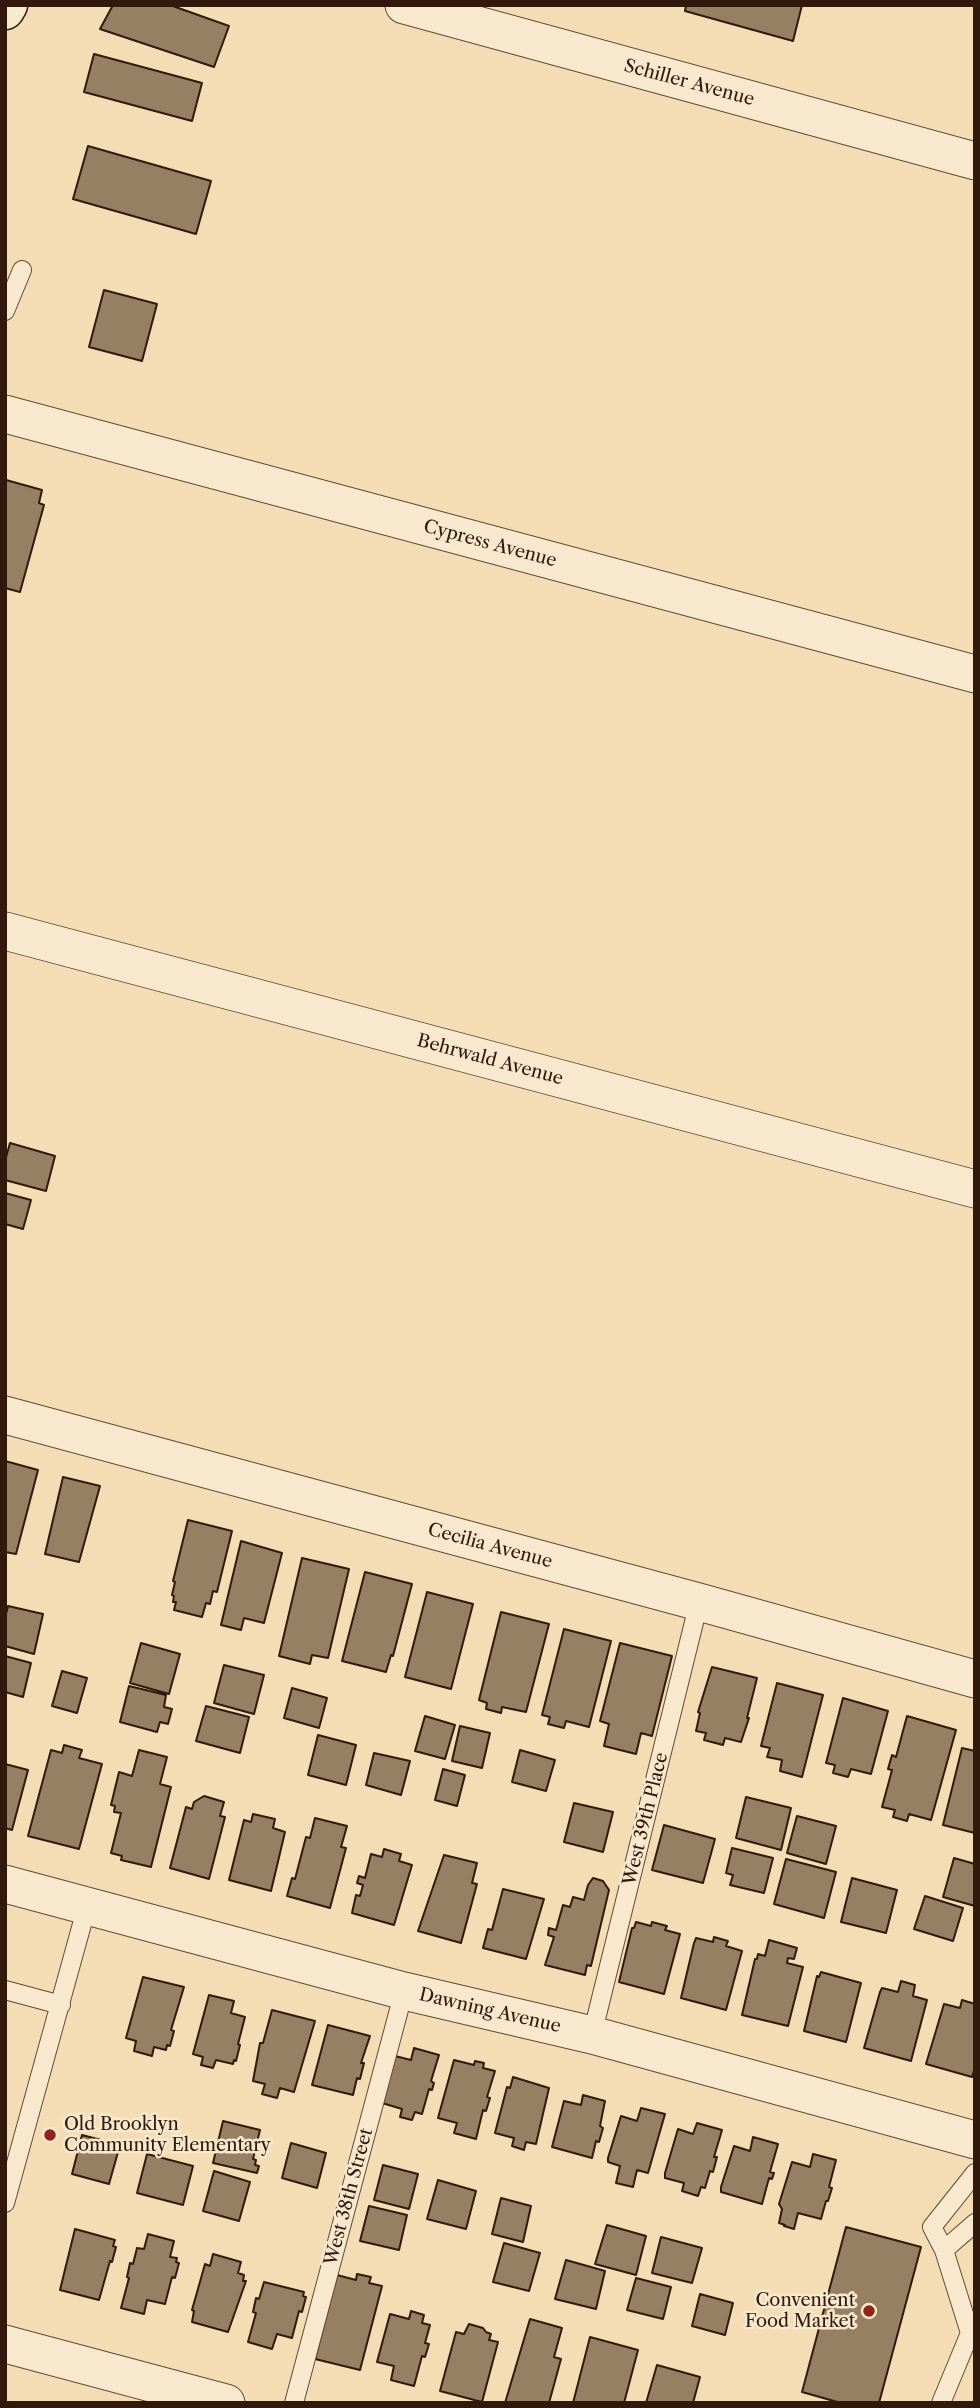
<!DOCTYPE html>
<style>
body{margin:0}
#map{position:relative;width:980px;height:2408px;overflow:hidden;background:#f4ddb4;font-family:"Libre Caslon Text",serif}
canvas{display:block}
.frame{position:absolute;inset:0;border:7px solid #32190c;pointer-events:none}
</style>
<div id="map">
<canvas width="980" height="2408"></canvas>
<div class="frame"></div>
</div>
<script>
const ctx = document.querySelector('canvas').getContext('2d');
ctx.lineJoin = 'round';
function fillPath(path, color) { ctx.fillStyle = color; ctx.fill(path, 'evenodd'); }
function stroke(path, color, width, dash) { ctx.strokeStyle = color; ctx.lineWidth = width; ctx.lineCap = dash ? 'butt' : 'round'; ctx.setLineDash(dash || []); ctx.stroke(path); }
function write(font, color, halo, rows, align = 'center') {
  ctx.font = font + ' "Libre Caslon Text",serif'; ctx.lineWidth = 5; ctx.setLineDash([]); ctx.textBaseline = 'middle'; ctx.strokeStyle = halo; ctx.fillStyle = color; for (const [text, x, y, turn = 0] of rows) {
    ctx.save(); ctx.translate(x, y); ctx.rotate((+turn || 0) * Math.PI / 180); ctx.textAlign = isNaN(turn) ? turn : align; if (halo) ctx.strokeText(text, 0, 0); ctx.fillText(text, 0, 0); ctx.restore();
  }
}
const building = new Path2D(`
 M113 5H170L229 26 214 67 100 29Z
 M686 5H802L793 41 685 11Z
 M94 54 202 83 192 121 84 92Z
 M88 146 211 181 196 234 73 199Z
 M104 290 157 304 142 361 89 347Z
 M6 480 42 490 39 503 44 505 20 592 5 588Z
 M10 1143 55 1156 46 1191 5 1180V1161Z
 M5 1193 31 1200 23 1229 5 1224Z
 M5 1461 38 1470 16 1554 5 1552Z
 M63 1477 100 1486 79 1562 45 1554Z
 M188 1520 232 1531 217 1592 213 1591 210 1604 206 1603 202 1617 174 1610 176 1602H173L174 1596 172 1595 175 1582 173 1581Z
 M241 1541 282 1553 264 1623 244 1618 241 1630 221 1625Z
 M302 1558 349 1569 328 1658 312 1655 310 1664 279 1656Z
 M365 1572 412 1584 393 1656 391 1655 386 1672 342 1661Z
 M427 1592 473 1604 451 1689 405 1677Z
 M8 1606 43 1614 34 1654 5 1646V1618Z
 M501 1612 549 1624 526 1712 502 1707 501 1713 486 1709 487 1703 479 1700Z
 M564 1629 611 1641 589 1727 566 1721 564 1728 548 1724 550 1717 542 1715Z
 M141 1643 180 1654 169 1694 130 1683Z
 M620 1643 672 1656 652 1736 641 1733 636 1754 604 1746 609 1724 600 1721Z
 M5 1656 31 1663 23 1697 5 1692Z
 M224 1665 264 1675 254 1714 214 1703Z
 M712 1667 757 1678 747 1718H749L741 1742 725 1738 723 1745 704 1740 706 1733 696 1731 700 1713 698 1712Z
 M62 1671 87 1678 77 1713 52 1706Z
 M777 1683 823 1695 802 1777 780 1771 782 1760 767 1757 770 1748 761 1746Z
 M129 1686 166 1695 164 1707 172 1709 168 1724 160 1722 157 1732 120 1722Z
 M292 1688 327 1698 319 1728 284 1718Z
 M843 1698 888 1711 871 1774 851 1769 848 1777 833 1773 835 1765 826 1763Z
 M206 1706 249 1717 240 1753 196 1741Z
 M425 1716 455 1725 445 1759 415 1751Z
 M907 1716 956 1730 931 1820 909 1814 907 1821 893 1817 895 1810 882 1807 892 1770 888 1769 892 1755 896 1757Z
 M460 1726 490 1733 482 1768 452 1761Z
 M318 1735 356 1745 346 1785 308 1775Z
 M64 1745 82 1750 79 1758 102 1764 79 1849 28 1836 51 1750 62 1753Z
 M962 1748 975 1751V1833L943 1825Z
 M139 1750 167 1757 160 1784 171 1787 151 1867 121 1860 122 1856 111 1853 121 1813 114 1812 115 1806 111 1805 119 1772 132 1776Z
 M520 1750 555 1760 546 1791 512 1782Z
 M374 1753 410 1761 401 1795 366 1785Z
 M5 1764 28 1770 12 1830 5 1828Z
 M443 1769 465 1775 457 1806 435 1800Z
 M204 1796 224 1802 220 1816 225 1817 209 1879 170 1868 186 1807 192 1809 194 1802Z
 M746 1797 791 1808 781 1850 736 1838Z
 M574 1803 613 1812 603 1852 564 1842Z
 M253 1814 275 1819 273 1828 285 1832 271 1891 229 1880 244 1820 251 1822Z
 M797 1816 836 1826 826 1864 787 1853Z
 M315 1818 347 1826 341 1847 346 1848 330 1908 287 1896 292 1878 295 1879 306 1837 310 1838Z
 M664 1825 715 1839 703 1883 652 1870Z
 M732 1848 773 1858 764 1893 730 1885 733 1875 726 1873Z
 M384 1849 401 1854 399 1861 412 1865 394 1925 352 1913 356 1895 360 1896 363 1885 357 1883 359 1876 365 1878 371 1854 382 1857Z
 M444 1855 477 1863 472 1883 477 1884 461 1943 418 1931Z
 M954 1858 975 1864V1906L943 1897Z
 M786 1859 836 1872 824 1918 774 1904Z
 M593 1878 603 1881 609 1890 591 1966 587 1965 585 1975 545 1965 554 1937 548 1935 549 1928 556 1930 563 1905 570 1907 573 1897 584 1900 588 1885Z
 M852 1878 897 1890 886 1933 841 1922Z
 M503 1889 544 1899 526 1959 483 1948 488 1929 492 1930Z
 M925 1896 963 1908 953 1941 914 1929Z
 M636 1922 651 1926 652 1922 667 1926 665 1930 680 1934 664 1994 619 1982 632 1928H634Z
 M714 1937 728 1941 726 1946 742 1951 726 2010 681 1998 694 1943 696 1938 713 1942Z
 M769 1940 797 1948 794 1959 788 1958 787 1963 803 1967 788 2026 742 2015 755 1959H757L758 1954 765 1956Z
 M821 1972 861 1983 846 2042 804 2031 817 1976 819 1977Z
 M143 1977 184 1987 171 2030 174 2031 170 2046 167 2045 166 2050 154 2047 152 2056 134 2051 136 2041 126 2038Z
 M901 1981 915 1985 913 1996 927 2000 911 2061 864 2048 880 1992 882 1988 898 1992Z
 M209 1995 234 2001 231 2013 245 2017 238 2044 240 2045 236 2061 234 2060 233 2064 216 2060 213 2068 201 2065 203 2057 193 2054Z
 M962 2000 975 2004V2068L972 2077 926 2064 944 2004 960 2008Z
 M272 2010 315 2021 294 2092 280 2088 277 2098 262 2094 265 2084 253 2081 260 2043H263Z
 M328 2025 370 2036 361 2063H364L360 2079 357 2078 353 2095 312 2085Z
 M414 2048 439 2055 431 2081 434 2083 432 2090 429 2089 422 2114 415 2112 412 2120 400 2117 402 2109 382 2103 395 2056 411 2060Z
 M454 2060 474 2065 475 2061 484 2063 483 2068 495 2071 487 2097 490 2098 486 2111 483 2110 476 2139 454 2133 457 2123 438 2118Z
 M513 2077 549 2088 536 2144 526 2142 524 2150 512 2146 514 2138 495 2133 507 2087 510 2088Z
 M583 2095 605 2101 600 2126 603 2128 599 2142 596 2141 592 2158 552 2147 564 2101 581 2105Z
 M641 2108 665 2114 648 2173 637 2170 633 2187 616 2183 620 2166 608 2162V2158L621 2116 637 2121Z
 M223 2121 260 2130 253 2159 256 2160 255 2165 259 2166 257 2173 213 2163Z
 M697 2123 722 2130 714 2157H717L713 2172 710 2171 705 2188 701 2187 698 2196 682 2191 684 2183 665 2178V2173L678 2129 693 2134Z
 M82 2135 120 2145 109 2184 72 2174Z
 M753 2137 778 2144 770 2172 774 2173 772 2179 769 2178 762 2204 721 2192V2187L734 2146 750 2151Z
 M291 2143 326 2153 317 2188 282 2178Z
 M147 2154 193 2166 183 2205 137 2193Z
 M813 2154 836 2160 829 2187 832 2188 828 2201H826L821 2219 798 2213 794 2229 784 2226 785 2225 779 2223 782 2209 779 2204 792 2162 810 2167Z
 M383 2165 418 2174 409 2209 374 2200Z
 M214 2171 250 2182 239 2221 203 2211Z
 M438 2180 476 2191 466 2229 427 2219Z
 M501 2198 531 2206 523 2242 492 2234Z
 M369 2206 407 2215 399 2250 360 2241Z
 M607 2225 646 2236 636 2275 595 2264Z
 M846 2227 921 2247 879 2403H841L802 2392Z
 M75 2229 115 2240 113 2246 116 2247 112 2262 110 2261 99 2300 60 2290Z
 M148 2234 174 2241 170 2257 177 2258 176 2262 179 2263 175 2278 172 2277 165 2304 147 2300 144 2314 121 2308 129 2278 127 2277 130 2263 133 2264 137 2248 144 2249Z
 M661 2237 702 2248 692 2283 652 2273Z
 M504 2243 540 2253 529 2291 493 2282Z
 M213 2254 241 2262 238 2273 244 2275 243 2281H246L228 2332 192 2322 194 2311 192 2310 205 2264 210 2266Z
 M566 2260 605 2271 596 2309 555 2299Z
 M357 2274 371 2277 369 2283 382 2286 360 2370 315 2359 337 2275 356 2280Z
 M636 2278 671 2287 663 2319 627 2310Z
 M264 2282 304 2292 303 2296 306 2297 302 2312 299 2311 292 2338 277 2334 272 2349 248 2342 256 2313 253 2312 256 2298 259 2299Z
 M700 2294 733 2303 725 2335 692 2326Z
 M411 2311 424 2315 422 2323 430 2325 425 2343 429 2344 425 2357 422 2356 414 2386 391 2380 394 2366 377 2362 390 2314 409 2319Z
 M530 2319 562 2328 554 2357 561 2359 549 2403H505Z
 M469 2324 483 2328 486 2332 491 2334 489 2340 498 2342 482 2402 440 2391 456 2332 464 2334Z
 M590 2337 638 2350 624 2403H573Z
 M657 2365 700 2377 693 2403H646Z`);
fillPath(building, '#977f63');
stroke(building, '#32190c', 2);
const service = new Path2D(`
 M5 311 22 270
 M5 1990 61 2005
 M592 2035 699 1602
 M5 2203 87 1906
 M944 2250 932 2227 975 2173
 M970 2333 944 2250 975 2223
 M294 2403 404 1991
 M941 2403 970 2333 975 2334`);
const minor = new Path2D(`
 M404 5 975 161
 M5 414 975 674
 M5 931 975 1189
 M5 1415 699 1602 975 1679
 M5 1884 404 1991 592 2035 975 2140
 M5 2344 226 2403`);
const secondary = new Path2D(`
 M5 10 8 5`);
stroke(service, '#624a36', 20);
stroke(minor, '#624a36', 39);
stroke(secondary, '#32190c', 41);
stroke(service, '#f8e9ce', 18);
stroke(minor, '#f8e9ce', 37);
stroke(secondary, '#f8e9ce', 38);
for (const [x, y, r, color] of [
 [50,2135,7,"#8f2418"],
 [869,2311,7,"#8f2418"]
]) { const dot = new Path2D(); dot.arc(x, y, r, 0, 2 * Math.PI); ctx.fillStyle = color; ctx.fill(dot); stroke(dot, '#f8e9ce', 2.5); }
write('18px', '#32190c', '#f8e9ce', [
 ["Schiller Avenue",689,83,15],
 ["Cypress Avenue",490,544,15],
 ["Behrwald Avenue",490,1060,15],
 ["Cecilia Avenue",490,1546,15],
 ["West 39th Place",646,1819,-76],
 ["Dawning Avenue",490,2011,13],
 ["West 38th Street",349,2197,-75]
]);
write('18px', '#32190c', '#f8e9ce', [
 ["Old Brooklyn",64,2125],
 ["Community Elementary",64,2146],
 ["Convenient",855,2301,"right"],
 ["Food Market",855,2322,"right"]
], 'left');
</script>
